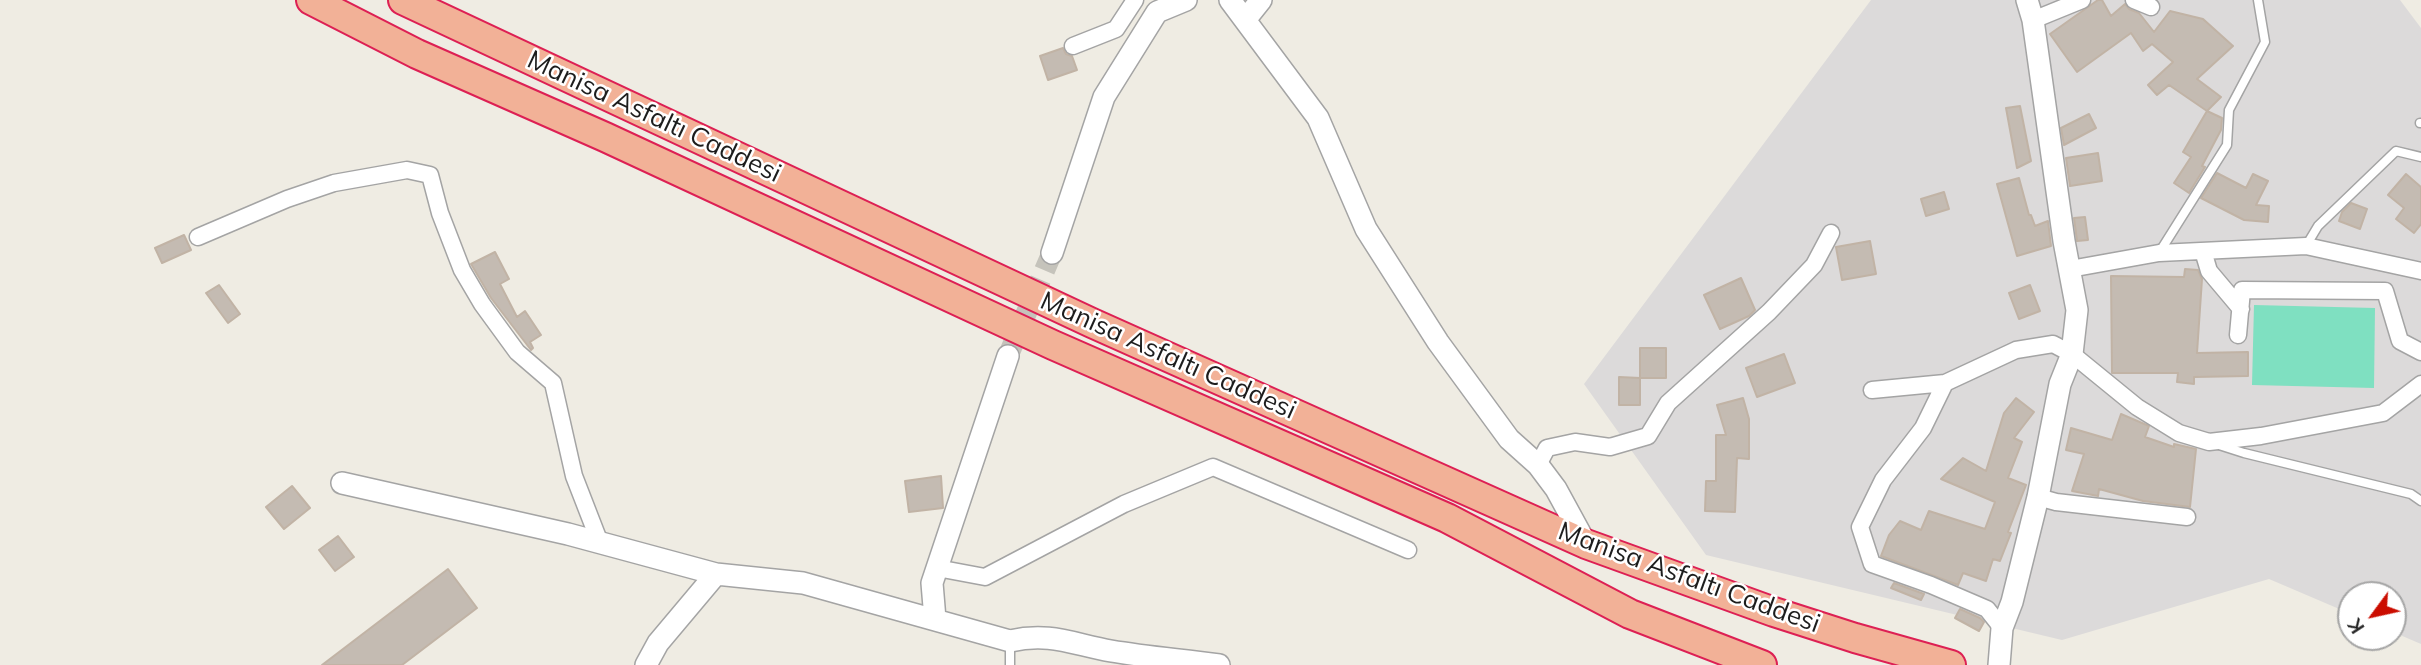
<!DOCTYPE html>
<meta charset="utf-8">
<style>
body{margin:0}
#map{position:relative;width:2421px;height:665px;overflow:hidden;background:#efece3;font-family:Mulish,sans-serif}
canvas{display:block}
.north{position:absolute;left:2337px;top:581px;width:70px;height:70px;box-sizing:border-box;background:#fff;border:2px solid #a5a5a5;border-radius:50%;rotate:237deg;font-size:19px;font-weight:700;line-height:28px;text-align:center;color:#1d1d1d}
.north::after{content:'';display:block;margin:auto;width:24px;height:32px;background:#cb0d00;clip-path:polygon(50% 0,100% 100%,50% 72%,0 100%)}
</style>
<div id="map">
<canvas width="2421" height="665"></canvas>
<div class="north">K</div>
</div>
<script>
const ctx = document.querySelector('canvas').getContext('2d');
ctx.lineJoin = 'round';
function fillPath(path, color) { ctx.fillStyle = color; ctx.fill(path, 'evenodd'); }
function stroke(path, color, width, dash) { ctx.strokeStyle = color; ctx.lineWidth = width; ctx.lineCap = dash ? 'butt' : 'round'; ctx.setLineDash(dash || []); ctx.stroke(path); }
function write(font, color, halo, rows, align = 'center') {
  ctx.font = font + ' Mulish,sans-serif'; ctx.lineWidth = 5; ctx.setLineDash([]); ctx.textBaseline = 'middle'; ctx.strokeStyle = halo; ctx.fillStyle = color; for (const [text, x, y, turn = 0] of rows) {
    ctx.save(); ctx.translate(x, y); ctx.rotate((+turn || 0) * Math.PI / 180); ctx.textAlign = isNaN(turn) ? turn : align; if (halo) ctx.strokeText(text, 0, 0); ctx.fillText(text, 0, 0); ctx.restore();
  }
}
fillPath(new Path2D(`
 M1871 0H2400L2421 28V644L2393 632V595H2351V614L2269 579 2062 640 1706 555 1584 384Z`), '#dcdada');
fillPath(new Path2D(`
 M2254 305 2375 308 2374 388 2252 385Z`), '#7fe0c1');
const building = new Path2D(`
 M2098 0H2102L2111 16 2125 4 2129 9 2139 13 2154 32 2170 11 2203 19 2233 46 2197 79 2221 97 2207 111 2169 85 2157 95 2148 85 2173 62 2152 44 2143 51 2131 33 2077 72 2050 34Z
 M1063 48 1066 54 1072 56 1077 70 1048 80 1040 56Z
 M2020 106 2031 161 2017 168 2006 108Z
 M2207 111 2222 118 2221 130 2202 166 2205 167 2189 193 2174 183 2191 157 2183 152Z
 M2089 114 2096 128 2064 145 2061 128Z
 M2098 153 2102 181 2070 186 2066 158Z
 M2217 173 2246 188 2253 174 2268 181 2256 205 2269 206 2268 222 2244 220 2201 198Z
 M2406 174 2421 187V224L2414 233 2396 219 2404 208 2388 195Z
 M2019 178 2029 215H2031L2035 226 2048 221 2051 246 2017 256 1997 184Z
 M1944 192 1949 209 1926 216 1921 199Z
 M2351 203 2367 209 2360 229 2339 221 2342 212Z
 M2085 217 2088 240 2077 241 2074 218Z
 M184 235 191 250 162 263 155 248Z
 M1870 241 1876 274 1842 280 1836 247Z
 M495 252 509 279 500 284 517 317 525 311 541 335 530 342 533 348 531 350 491 298 471 264Z
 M2185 269 2198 270 2202 279 2197 353 2248 352V376L2194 377V384L2177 382 2178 373H2112L2111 276 2184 277Z
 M1741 278 1755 310 1749 316 1720 329 1704 295Z
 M219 285 240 314 228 323 206 293Z
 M2030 285 2040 311 2019 319 2009 293Z
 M1640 348H1666V378H1640Z
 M1784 354 1795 383 1757 397 1746 368Z
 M1619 377 1640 378V405H1619Z
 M1743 398 1749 419V459L1737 458 1735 512 1705 511 1706 481H1716V435H1726L1717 405Z
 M2016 398 2034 412 2014 438 2022 442 2008 478 2026 485 2008 532 2011 533 2000 561 1993 559 1986 581 1963 573 1958 585 1881 556 1889 535 1900 521 1921 530 1929 511 1985 529 1995 502 1941 479 1963 458 1986 471 2004 413Z
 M2121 414 2149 426 2145 437 2174 447V444L2196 449 2190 507 2143 501 2099 489 2098 496 2072 491 2084 454 2066 450 2071 428 2112 440Z
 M941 476 943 508 909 512 905 481Z
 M292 486 310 508 284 529 266 507Z
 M338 536 354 557 335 571 319 550Z
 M448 569 477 608 402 665H322Z
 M1894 583 1924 594 1921 600 1891 588Z
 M1960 609 1980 618 1984 622 1979 631 1955 618Z`);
fillPath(building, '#c4bbb2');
stroke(building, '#c1b3a5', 2);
stroke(new Path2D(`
 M1008 356 1052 253`), '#c5c3bb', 21, [21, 10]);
const service = new Path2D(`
 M2420 123H2421
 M2306 246 2318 226 2396 151 2421 157
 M2159 253 2227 145 2229 110 2265 42 2258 0
 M2219 445 2244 453 2411 494 2421 501
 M1010 665V641`);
const minor = new Path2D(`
 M2134 0 2151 7
 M2033 20 2082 0
 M1073 46 1116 29 1135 0
 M198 237 287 199 334 183 407 170 430 175 440 213 462 270 482 304 517 352 553 383 574 476 600 543
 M2203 251 2209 271 2241 309
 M2070 269 2159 253 2306 246 2421 271
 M2238 335 2242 290 2385 291 2400 341 2421 352
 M1945 383 1923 428 1883 480 1860 527 1872 564 1931 585 1987 609 2002 628
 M1872 390 1945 383 2016 350 2053 344 2072 354 2137 407 2179 433 2209 442 2261 436 2383 413 2421 384
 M1538 465 1547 448 1575 442 1610 447 1648 436 1668 403 1769 312 1814 265 1831 233
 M2038 497 2056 502 2187 517
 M937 568 985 577 1124 504 1213 467 1408 550`);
const tertiary = new Path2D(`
 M1230 0 1318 118 1366 229 1438 342 1509 439 1538 465 1556 489 1586 544
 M1245 20 1261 0
 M1052 253 1104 97 1157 12 1186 0
 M342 483 568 534 716 574 803 583 1010 641C1050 632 1072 644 1111 651 1147 657 1183 660 1219 665
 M935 619 932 583 1008 356
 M646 665 658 643 716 574
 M1999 665 2002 628 2012 602 2038 497 2060 384 2072 354 2077 310 2064 241 2033 20 2027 0`);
const trunk = new Path2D(`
 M311 0 417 54 605 137 1053 345 1447 518 1630 614 1762 665
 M403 0 1092 323 1586 544 1774 612 1855 638 1951 665`);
stroke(service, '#a4a4a4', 11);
stroke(minor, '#a4a4a4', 19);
stroke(tertiary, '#a4a4a4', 24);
stroke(trunk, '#dd2054', 32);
stroke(service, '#fff', 8);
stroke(minor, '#fff', 16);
stroke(tertiary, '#fff', 21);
stroke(trunk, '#f2b197', 28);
write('26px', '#1d1d1d', '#fff', [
 ["Manisa Asfaltı Caddesi",654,117,25],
 ["Manisa Asfaltı Caddesi",1168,356,24],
 ["Manisa Asfaltı Caddesi",1689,578,20]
]);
</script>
